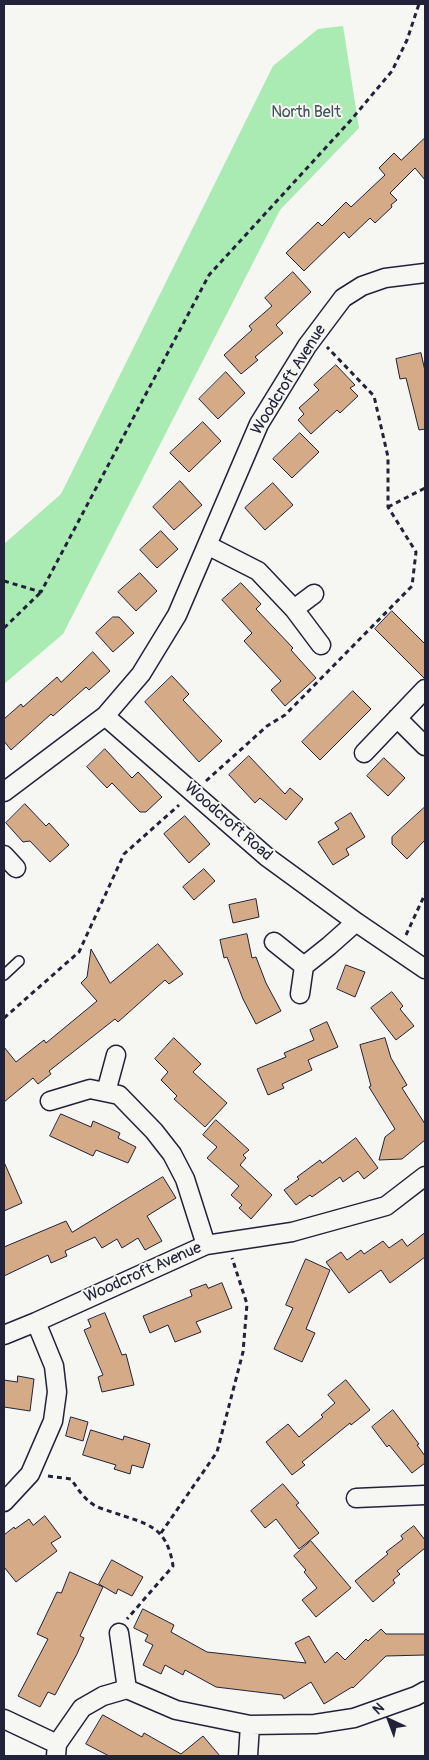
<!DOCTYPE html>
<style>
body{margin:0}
#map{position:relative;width:429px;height:1760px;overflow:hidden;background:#f6f6f2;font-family:Pangolin,sans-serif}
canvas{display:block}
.frame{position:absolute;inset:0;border:5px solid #22223b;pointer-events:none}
.north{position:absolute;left:364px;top:1695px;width:50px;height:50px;-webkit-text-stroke:4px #f6f6f2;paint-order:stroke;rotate:317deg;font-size:14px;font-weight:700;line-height:20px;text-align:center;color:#22223b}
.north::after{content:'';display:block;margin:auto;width:18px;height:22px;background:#22223b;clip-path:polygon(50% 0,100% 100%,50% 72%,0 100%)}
</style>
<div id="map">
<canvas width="429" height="1760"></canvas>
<div class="frame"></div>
<div class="north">N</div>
</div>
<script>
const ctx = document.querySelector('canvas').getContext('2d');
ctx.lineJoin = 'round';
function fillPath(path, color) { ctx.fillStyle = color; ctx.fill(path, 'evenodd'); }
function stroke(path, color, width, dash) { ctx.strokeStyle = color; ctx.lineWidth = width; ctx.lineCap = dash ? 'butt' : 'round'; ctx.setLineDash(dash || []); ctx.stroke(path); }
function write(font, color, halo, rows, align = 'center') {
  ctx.font = font + ' Pangolin,sans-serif'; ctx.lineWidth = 4; ctx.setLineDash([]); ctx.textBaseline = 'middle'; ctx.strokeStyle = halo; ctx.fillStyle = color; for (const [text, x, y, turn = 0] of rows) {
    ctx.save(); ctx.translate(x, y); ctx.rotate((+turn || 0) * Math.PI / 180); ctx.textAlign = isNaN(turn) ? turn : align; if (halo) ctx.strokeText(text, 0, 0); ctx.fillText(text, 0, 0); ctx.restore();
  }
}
fillPath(new Path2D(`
 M343 26 359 128 280 210 63 634 4 684V544L61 494 273 66 318 29Z`), '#aaeab3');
const building = new Path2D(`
 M425 138V180L415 168 390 193 397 200 391 205 392 207 375 223 370 218 349 238 344 232 304 271 286 253 318 222 322 226 346 202 351 207 385 175 379 168 394 153 401 160Z
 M293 272 311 292 276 325 283 333 255 357 258 360 241 374 224 355 252 330 249 326 272 306 265 298Z
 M421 353 425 371V429L419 430 406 378 400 379 396 359Z
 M336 365 355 385 350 388 358 396 340 413 337 410 311 434 298 420 304 414 299 408 319 390 314 385Z
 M226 372 245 393 218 419 199 399Z
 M203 422 221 441 189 472 170 453Z
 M300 433 319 452 292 478 273 459Z
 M180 481 202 505 174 530 153 507Z
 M273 483 293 505 265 530 245 508Z
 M161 531 178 549 157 568 140 550Z
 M140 573 157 591 136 611 118 592Z
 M241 583 261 604 256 609 293 648 291 650 316 678 285 706 271 690 281 681 244 641 252 633 222 600Z
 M392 611 425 644V679L375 629Z
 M113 617H119L134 633 113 652 96 633Z
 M93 652 110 671 89 690 86 687 53 716 51 714 11 750 4 741V719L21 704 23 707 57 677 61 682Z
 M172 676 189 694 183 700 222 741 199 762 145 702Z
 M353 691 371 709 320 760 302 742Z
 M105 749 132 778 138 772 162 797 146 812H140L112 783 107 788 87 767Z
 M249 756 285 794 290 788 303 799 286 820 260 798 255 803 229 775Z
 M384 758 405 778 388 796 367 776Z
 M25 804 46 826 49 823 69 845 50 862 30 841 23 842 6 823Z
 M425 807V840L407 859 392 844V837Z
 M351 813 365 837 346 849 349 855 333 865 318 842 339 829 335 823Z
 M185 816 210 844 189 863 164 834Z
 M204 869 215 881 194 900 183 887Z
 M256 899 259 917 233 923 229 905Z
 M247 934 252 958 256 957 266 983 281 1011 256 1024 243 999 227 957 224 958 220 940Z
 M158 944 183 974 169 984 165 980 118 1022 115 1019 49 1071 51 1074 38 1084 33 1078 4 1102V1047L16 1062 44 1040 46 1043 97 1001 81 983 87 977 91 949 110 983Z
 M346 965 365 972 355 997 337 989Z
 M392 992 403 1006 400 1009 414 1026 396 1040 371 1008Z
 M327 1022 338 1047 308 1060 312 1070 282 1084 284 1088 268 1095 257 1069 286 1057 284 1053 314 1040 310 1030Z
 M174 1038 201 1064 193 1072 227 1103 205 1127 174 1099 177 1096 161 1080 168 1072 155 1059Z
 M385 1038 391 1058 407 1085 402 1088 425 1124V1140L402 1159 379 1160 385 1137 395 1129 369 1087 371 1086 360 1045Z
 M61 1114 91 1127 93 1121 120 1133 118 1138 136 1147 128 1163 96 1150 93 1156 50 1136Z
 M216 1120 249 1150 243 1155 246 1158 240 1165 272 1195 251 1219 239 1208 242 1205 231 1195 239 1186 207 1158 217 1147 203 1135Z
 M356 1138 378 1168 364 1179 358 1171 343 1182 340 1177 312 1197 310 1195 296 1205 284 1190 299 1179 297 1177 320 1160 322 1163Z
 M4 1162 22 1203 4 1211Z
 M163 1177 176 1198 147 1216 162 1241 145 1250 138 1238 122 1248 117 1239 102 1248 95 1237 65 1251 67 1256 51 1263 48 1255 4 1276V1247L66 1221 72 1232Z
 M425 1233V1257L390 1283 381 1270 349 1293 326 1262 341 1252 347 1260 361 1250 364 1254 383 1241 389 1248 402 1239 407 1246Z
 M306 1259 330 1270 306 1329 315 1333 302 1362 274 1349 293 1308 286 1305Z
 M222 1283 232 1308 196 1322 201 1332 175 1342 168 1325 150 1333 143 1316 192 1296 190 1290 206 1284 208 1288Z
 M105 1313 122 1355 126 1354 134 1385 102 1392 98 1377 103 1375 84 1330 91 1327 88 1320Z
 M18 1376 34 1379 30 1411 4 1407V1380L17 1382Z
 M346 1380 370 1410 351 1425 350 1423 302 1462 305 1465 292 1475 266 1442 288 1424 299 1437 323 1417 321 1415 335 1403 328 1395Z
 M393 1410 419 1444 417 1445 425 1456V1463L412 1473 389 1445 387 1447 372 1427Z
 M71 1417 88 1422 83 1441 66 1436Z
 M91 1430 123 1440 124 1436 150 1444 143 1468 132 1465 130 1474 114 1469 116 1465 83 1455Z
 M283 1484 299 1503 296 1505 319 1533 299 1549 276 1519 265 1528 251 1511Z
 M45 1516 61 1537 51 1543 57 1551 16 1582 4 1567V1535L14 1527 15 1529 29 1519 33 1525Z
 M414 1526 425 1540V1548L397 1571 400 1574 393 1580 395 1583 373 1602 355 1581 388 1554 386 1552 403 1539 401 1536Z
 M311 1541 351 1588 316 1617 302 1600 317 1588 304 1572 306 1570 294 1556Z
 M112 1560 143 1577 132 1596 118 1589 116 1594 99 1584Z
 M70 1572 103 1587 80 1636 84 1638 77 1654 55 1695 48 1692 40 1707 18 1696 48 1639 37 1634 57 1592 61 1593Z
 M143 1609 174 1625 171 1632 207 1652 306 1663 295 1643 309 1636 325 1663 337 1652 345 1660 366 1639 368 1641 381 1629 386 1634H425V1655L386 1656 353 1688 352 1687 324 1704 311 1682 284 1699 282 1695 216 1687 185 1670 183 1675 165 1665 161 1674 143 1665 153 1645 145 1641 148 1635 134 1628Z
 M103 1715 142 1737 144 1733 181 1754 203 1736 220 1756H109L86 1744Z`);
fillPath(building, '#d4ab86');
stroke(building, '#22223b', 1);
const service = new Path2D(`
 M4 975 19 961`);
const minor = new Path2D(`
 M207 545 258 571 294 609 321 645
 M294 609 314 594
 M105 716 267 857 356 922 425 969
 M397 718 425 746
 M364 753 425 689
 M4 792 105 716 141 674 177 615 259 424 307 346 343 298 362 286 385 278 425 273
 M4 855 16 868
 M274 942 304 966 300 994
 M304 966 329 946 356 922
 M106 1092 116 1055
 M50 1101 90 1089 119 1095 154 1131 172 1154 185 1179 206 1245
 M4 1335 36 1322 206 1245 292 1232 386 1206 425 1176
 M356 1498 425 1495
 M4 1502 30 1474 53 1421 57 1392 54 1366 36 1322
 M119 1633 127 1689
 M4 1719 57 1744
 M56 1756 57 1744 82 1708 103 1696 127 1689 176 1710 250 1725 315 1724 354 1718 416 1696 425 1691
 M248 1756 250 1725`);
stroke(service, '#22223b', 12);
stroke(minor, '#22223b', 21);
stroke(new Path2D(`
 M388 507 425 488
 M4 581 41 592 209 275 351 120 392 71 407 40 419 4
 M4 628 40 593
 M206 781 267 726 285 715 412 586 416 552 388 507V457L374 396 327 347
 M406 935 425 894
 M4 1018 79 952 124 854 179 805
 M48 1476 71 1479C78 1489 83 1498 94 1505 99 1508 106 1510 112 1512 146 1524 167 1525 173 1566L127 1619
 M161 1533 217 1452 243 1352 247 1304 232 1258`), '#22223b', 3, [5, 4]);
stroke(service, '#f6f6f2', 9);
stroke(minor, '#f6f6f2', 18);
write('16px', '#445459', '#f6f6f2', [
 ["North Belt",306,113]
]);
write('16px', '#22223b', '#f6f6f2', [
 ["Woodcroft Avenue",289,380,-58],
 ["Woodcroft Road",228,822,41],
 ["Woodcroft Avenue",143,1273,-24]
]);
</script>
